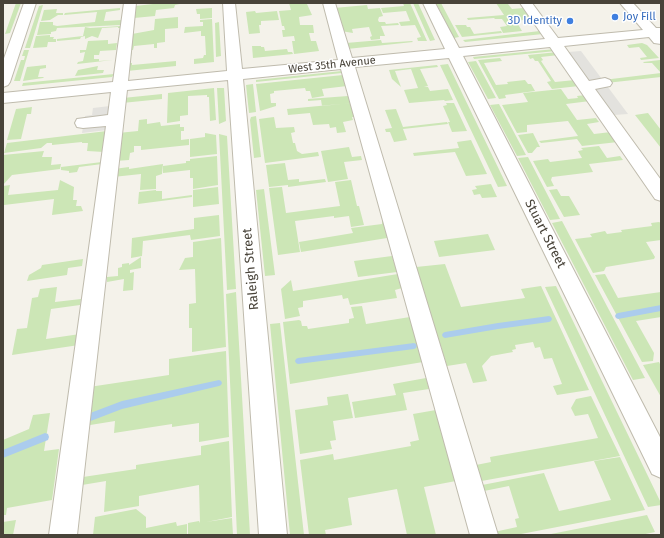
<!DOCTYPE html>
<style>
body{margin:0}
#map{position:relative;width:664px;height:538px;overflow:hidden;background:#f4f2ea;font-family:"Fira Sans",sans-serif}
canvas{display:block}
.frame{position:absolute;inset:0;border:4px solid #484339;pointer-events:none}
</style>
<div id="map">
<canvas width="664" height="538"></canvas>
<div class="frame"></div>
</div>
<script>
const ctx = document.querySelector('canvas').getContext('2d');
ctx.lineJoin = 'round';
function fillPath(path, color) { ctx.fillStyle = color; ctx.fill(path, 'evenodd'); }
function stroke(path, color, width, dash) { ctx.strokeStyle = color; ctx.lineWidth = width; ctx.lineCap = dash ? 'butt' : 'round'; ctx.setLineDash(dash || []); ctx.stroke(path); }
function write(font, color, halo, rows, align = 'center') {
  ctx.font = font + ' "Fira Sans",sans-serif'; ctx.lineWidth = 3; ctx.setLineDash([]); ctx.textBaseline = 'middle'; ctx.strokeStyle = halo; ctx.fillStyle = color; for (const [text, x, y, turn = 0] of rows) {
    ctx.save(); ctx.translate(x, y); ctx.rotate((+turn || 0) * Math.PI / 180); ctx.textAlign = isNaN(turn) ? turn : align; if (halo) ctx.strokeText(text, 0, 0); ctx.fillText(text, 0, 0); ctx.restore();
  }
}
fillPath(new Path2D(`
 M16 3H21L10 33 5 34Z
 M162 3H185L175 5 174 8 156 10 155 16 134 18 135 6Z
 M287 3H311L307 4 312 15 299 17 300 25H313L314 33H309L311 41H316L319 51 294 54 292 41H295L294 36 283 37 282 30H285L284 26H282L279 11 291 10 289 3Z
 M403 3H410L427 41H418L417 38 421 37 415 25 401 26 399 22 410 21 406 11 383 13 381 8 404 6Z
 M413 3H418L435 40 430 41Z
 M436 3H441L459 37 454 38Z
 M496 3 508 4 512 9 523 8 531 19 516 21 522 31 503 33 500 27 507 26 502 19H495L494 18 468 20 467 18 504 15Z
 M43 5 30 48H25L39 6Z
 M367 5 368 9 380 8 383 16 379 17 378 20 379 22H385L386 24 398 23 399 25 381 26 385 36H380V39L371 40 370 37 372 36 369 27 352 29 353 33 341 31 334 8Z
 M120 8V10L106 12 104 21 122 20 121 25 57 28 56 31 51 32V34L37 35 40 22H53V25L57 26 95 22 97 12 64 15 65 13Z
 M212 8V18L200 19V14H197L196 9Z
 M57 9 56 13H63V15H58L50 20 41 21 44 10Z
 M255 11 256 13 277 11 279 20 261 21V25H259L260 33 249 34 246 12Z
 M178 17V28L165 29V42L157 43V48H154V44L134 46 133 50H132L130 63H132V65L176 61V66L127 71 132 34 154 30 155 19Z
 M212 19 214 62 194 64V59L203 58 204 55H206L205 36H201V31L184 33 185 27 203 26V22H200V20Z
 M219 22 221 56 216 57 215 23Z
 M455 25H466L467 27H470L474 34 501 31 502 33 462 37Z
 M121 26V28H118V27L102 28 98 38 92 36 85 39V36L81 37 80 39 57 41V39L83 36 85 27 90 28Z
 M540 31 543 34 465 42 463 40Z
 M50 35V37H54L53 39H56V42H48L47 47 33 48 36 36Z
 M108 40V44L117 43 116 50 100 51 99 55H94V59H99V61L113 60 77 64 78 62 83 61 85 52 80 53V50H86L88 41Z
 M381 40 382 43 412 41 413 42 347 49 346 43Z
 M642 43 647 45 659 58 641 60 640 58 647 57 639 47 629 48 627 45Z
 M252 46H261V47H264L265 51 287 49 288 52H292L293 54 253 58Z
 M555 49 556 51 474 59 473 57Z
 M24 50H29L20 81H14L21 60H24L25 56H22Z
 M558 52 559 55 541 57 543 60 541 61 555 82 575 80 579 86 552 89 547 82 551 81 538 61H535L533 58 530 59 528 55Z
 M500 58 502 61 484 63 496 85 508 84 507 82 525 80 528 84H531L535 91 505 95 506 98 499 99 478 60Z
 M660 60 661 61V77L606 83 603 80 661 73 652 63H644L643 62Z
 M476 61 496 98 488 99 468 62Z
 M448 64 507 186 498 187 440 65Z
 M46 65V68L40 69 38 77H44L43 78 23 81 27 67Z
 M437 65 438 67 420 69 428 86 424 87H428L430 91 448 89 453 100 445 101 444 100 409 103 404 90 418 88 411 69 395 71 401 87 392 79 389 70Z
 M98 66 97 70H104L103 73 75 76 78 70Z
 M342 71V73L256 82V80Z
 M114 74 112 77 22 86 23 83Z
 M343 75 347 86 322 89 324 96 312 98 310 91H306L305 88 274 91V93L270 94 271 103H276V106L260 111 256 84Z
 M253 84 256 112 249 113 246 85Z
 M214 88 216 120 210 121 209 97H207V95L188 96V115L180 116V121L167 123 168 93Z
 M217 88H224L226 121 219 124Z
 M561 89 568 99 578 98 577 96 586 95 590 101 566 104 577 120 596 118 599 122 587 124 594 134 611 132 618 142 582 146 577 139 541 143 539 141 578 136 568 121 527 125V132L517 133 502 105 528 102 523 93Z
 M162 94V99L122 103 123 98Z
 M348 96 350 103 322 106 321 100 308 101V99Z
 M351 103 355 117H352L353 120 343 122 346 132 337 133 336 127 330 128 329 124 313 125 310 113 288 115 287 109Z
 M446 103H454L467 131 452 132 448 122H450L443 106 447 105Z
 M499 104 526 155 517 156 490 105Z
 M32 107 31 114H27L21 139 7 140 16 109Z
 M396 109 403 127 447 122 448 124 403 129 407 140 394 142 390 132H386L385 129 392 128 385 110Z
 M648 113 661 130V148L635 115Z
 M256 116 261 157 254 158 250 120 251 117Z
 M274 117 276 128 294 127 295 132 291 133 293 143H295L297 151 302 154 318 152 319 156 265 163 259 119Z
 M147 119V124L160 122 161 126 180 124V127H184V131H181V140L189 139V145L141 150V146H134V152L130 153 129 160 115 161 118 133 138 131 139 120Z
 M107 131 104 152 87 151 88 143H82V142L52 145V143H47L41 148 4 153 7 143Z
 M205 133 216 135 217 154 190 157V139L205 137Z
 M533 133 540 147H537L532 153H528L518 135Z
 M219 134 227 136 236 289 227 290Z
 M471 140 487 174 466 176 455 152 414 156 413 153 459 148 457 142Z
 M599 146 607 158 620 156 623 160 589 164 593 172 552 177 551 180 554 186 547 187 533 161 548 159 550 162 582 158 578 151 583 150 581 148Z
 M349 147 352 157 361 156 362 160 344 162 348 179 328 182 321 151Z
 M44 151 42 157H52L51 165 61 164 60 169 12 175 3 185V155Z
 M217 156 218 185 193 189V178H190V170L163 173V166L186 163V161H190V159Z
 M528 157 560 219 550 220 518 158Z
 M102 162V164L79 167 77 172 69 173V171L61 170V167Z
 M285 163 288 180 299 179V182L325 179 326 182 288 187V185L269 187 266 165Z
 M163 164 162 174 156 176V189L140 190 141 174 113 177 114 169 129 167V169Z
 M60 180 74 187 73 200H77L76 206H81L83 211 52 215 54 199 4 205 3 208V186L10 185 8 195 58 190Z
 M351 180 357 206H359L364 225 351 227 349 216 334 218V216L295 221 300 252 278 255 269 188 282 187 286 213 340 206 335 182Z
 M491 184 497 197 482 198 480 194 474 195 472 190 477 189 475 186Z
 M218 187 219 204 193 207V190Z
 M264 189 275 275 265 276 256 190Z
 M557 189 561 196H569L580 215 564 217 549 190Z
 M156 190V191H162V199L192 195V197L138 204 139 192Z
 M219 215 220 236 191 240 190 235 143 241 142 256 131 258 132 238 194 229V218Z
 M382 221H386L393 241 388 242 387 238 301 252 299 242 353 233 351 228 382 224Z
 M562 221 645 378 633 380 552 223Z
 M659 222 661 223V240L646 242 655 257 654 259 606 267 604 271 593 273 575 239 592 237 590 234 605 231 607 234 622 232 621 230 652 226 651 223Z
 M488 234 495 250 439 257 434 241Z
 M221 238 226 347 192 352V328H189V304L196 303 195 269 179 270 185 258 193 257V242Z
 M392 256 397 272 358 277 354 261Z
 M141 257V268L130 270V273L134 272 133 290 123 291 124 279 107 282V277L118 276V268L122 267V264L129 263V265Z
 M83 259 82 266 68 268 67 275 27 281 29 275 41 268 42 265Z
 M445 264 461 307 525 298 521 289 541 286 589 390 557 395 553 386 562 384 552 358 544 359 540 347 535 348 533 342 515 345 516 349 512 350 513 352 491 356 482 366 487 381 473 383 466 363 447 366 416 267Z
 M398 274 402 288 395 290 397 298 350 305 348 298 343 299 342 295 303 301V307L298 308 300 316 285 319 281 289 291 280 293 291Z
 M605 274 618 298 661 292V317L636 321 654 353 653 361 642 362 595 275Z
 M556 286 661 503V505L648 507 545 287Z
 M57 287 55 302 81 299 80 305 51 309 46 339 80 334 79 345 12 355 17 329 27 328 32 298 38 297 40 289Z
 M236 292 250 535H237L226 294Z
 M362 306 366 324 410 317 423 362 290 384 283 322 299 320 301 321 302 326H307L308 329 349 323V319L354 318 351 307Z
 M280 323 304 535H290L270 324Z
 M226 351 229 437 199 442V423L172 427V424L114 433 115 421 84 426 89 387 169 375V359Z
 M659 362 661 366V397L643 365Z
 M426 378 429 389 403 393 407 410 355 418 352 402 396 395 393 384Z
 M348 394 353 418 333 421 336 440 330 441 332 449 300 454 295 410 328 405 327 397Z
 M591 396 620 456 476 482 471 466 491 462 490 457 598 438 588 414 575 416 571 408 576 399Z
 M436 410 456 481 424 487 436 535H407L397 489 348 498 352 525 325 530 326 535H309L300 460 333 454 334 460 411 446 410 442 419 440 413 414Z
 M50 413 44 451 59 449 52 500 7 508 6 515H3V440L29 429 33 415Z
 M229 441 232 517 206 522 232 518 233 535H188V523L199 521 200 523 199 485 139 496V506L104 512 106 481 82 485 83 477 136 469V465L201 455V446Z
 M620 457 645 510 516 535H495L494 532 517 527 515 519 519 518 509 486 479 492 477 486 544 473 559 511 611 500 594 461Z
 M136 509 146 517V528L176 522 177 526 187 524V535H93L95 517Z
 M647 515 655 532 641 535H546Z
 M16 520 13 535H3V522Z`), '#cce6b6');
fillPath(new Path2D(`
 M581 51 628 114 614 115 568 52Z
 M110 106 107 130 82 133 85 116 92 115 93 108Z`), '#e3e2de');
fillPath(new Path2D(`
 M661 305V311L618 319 616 318 615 316 616 314 618 313Z
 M549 316 551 317 552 319 551 321 549 322 498 329 445 338 443 337 442 335 443 333 445 332 498 323Z
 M414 343 416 344 417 346 416 348 414 349 298 364 296 363 295 361 296 359 298 358Z
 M219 380 221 381 222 383 221 385 219 386 122 409 88 422 85 421 84 418 85 415 122 401Z
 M45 433 48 434 49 437 48 440 3 458V450Z`), '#abcced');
const minor = new Path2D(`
 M24 3H36L10 82 8 85 3 87V61Z
 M124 3H136L128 81 227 71 223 3H235L242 69 338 60 323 3H335L352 58 445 49 423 3H435L459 48 545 39 520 3H532L558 38 643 30 620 3H633L656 28H661V44L654 43 649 37 564 46 589 81 605 78 610 80 612 83 610 86 595 89 661 180V201L655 199 550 47 463 56 661 439V478L652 474 449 58 355 67 498 535H470L341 69 243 79 287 535H259L228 80 127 90 77 535H49L106 126 83 128 77 127 75 123 77 119 108 115 111 92 3 103V93L113 82Z`);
stroke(minor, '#bfbbad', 2);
fillPath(minor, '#fff');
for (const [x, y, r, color] of [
 [615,17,4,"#3f7fe0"],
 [570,21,4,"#3f7fe0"]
]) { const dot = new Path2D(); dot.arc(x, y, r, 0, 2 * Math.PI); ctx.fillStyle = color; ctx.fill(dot); stroke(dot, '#fff', 1.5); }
write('11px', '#366cbe', '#fff', [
 ["Joy Fill",623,17],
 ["3D Identity",562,21,"right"]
], 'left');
write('11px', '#484339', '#fff', [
 ["West 35th Avenue",332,65,-6]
]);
write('13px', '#484339', '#fff', [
 ["Stuart Street",545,234,63],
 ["Raleigh Street",251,269,-95]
]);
</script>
